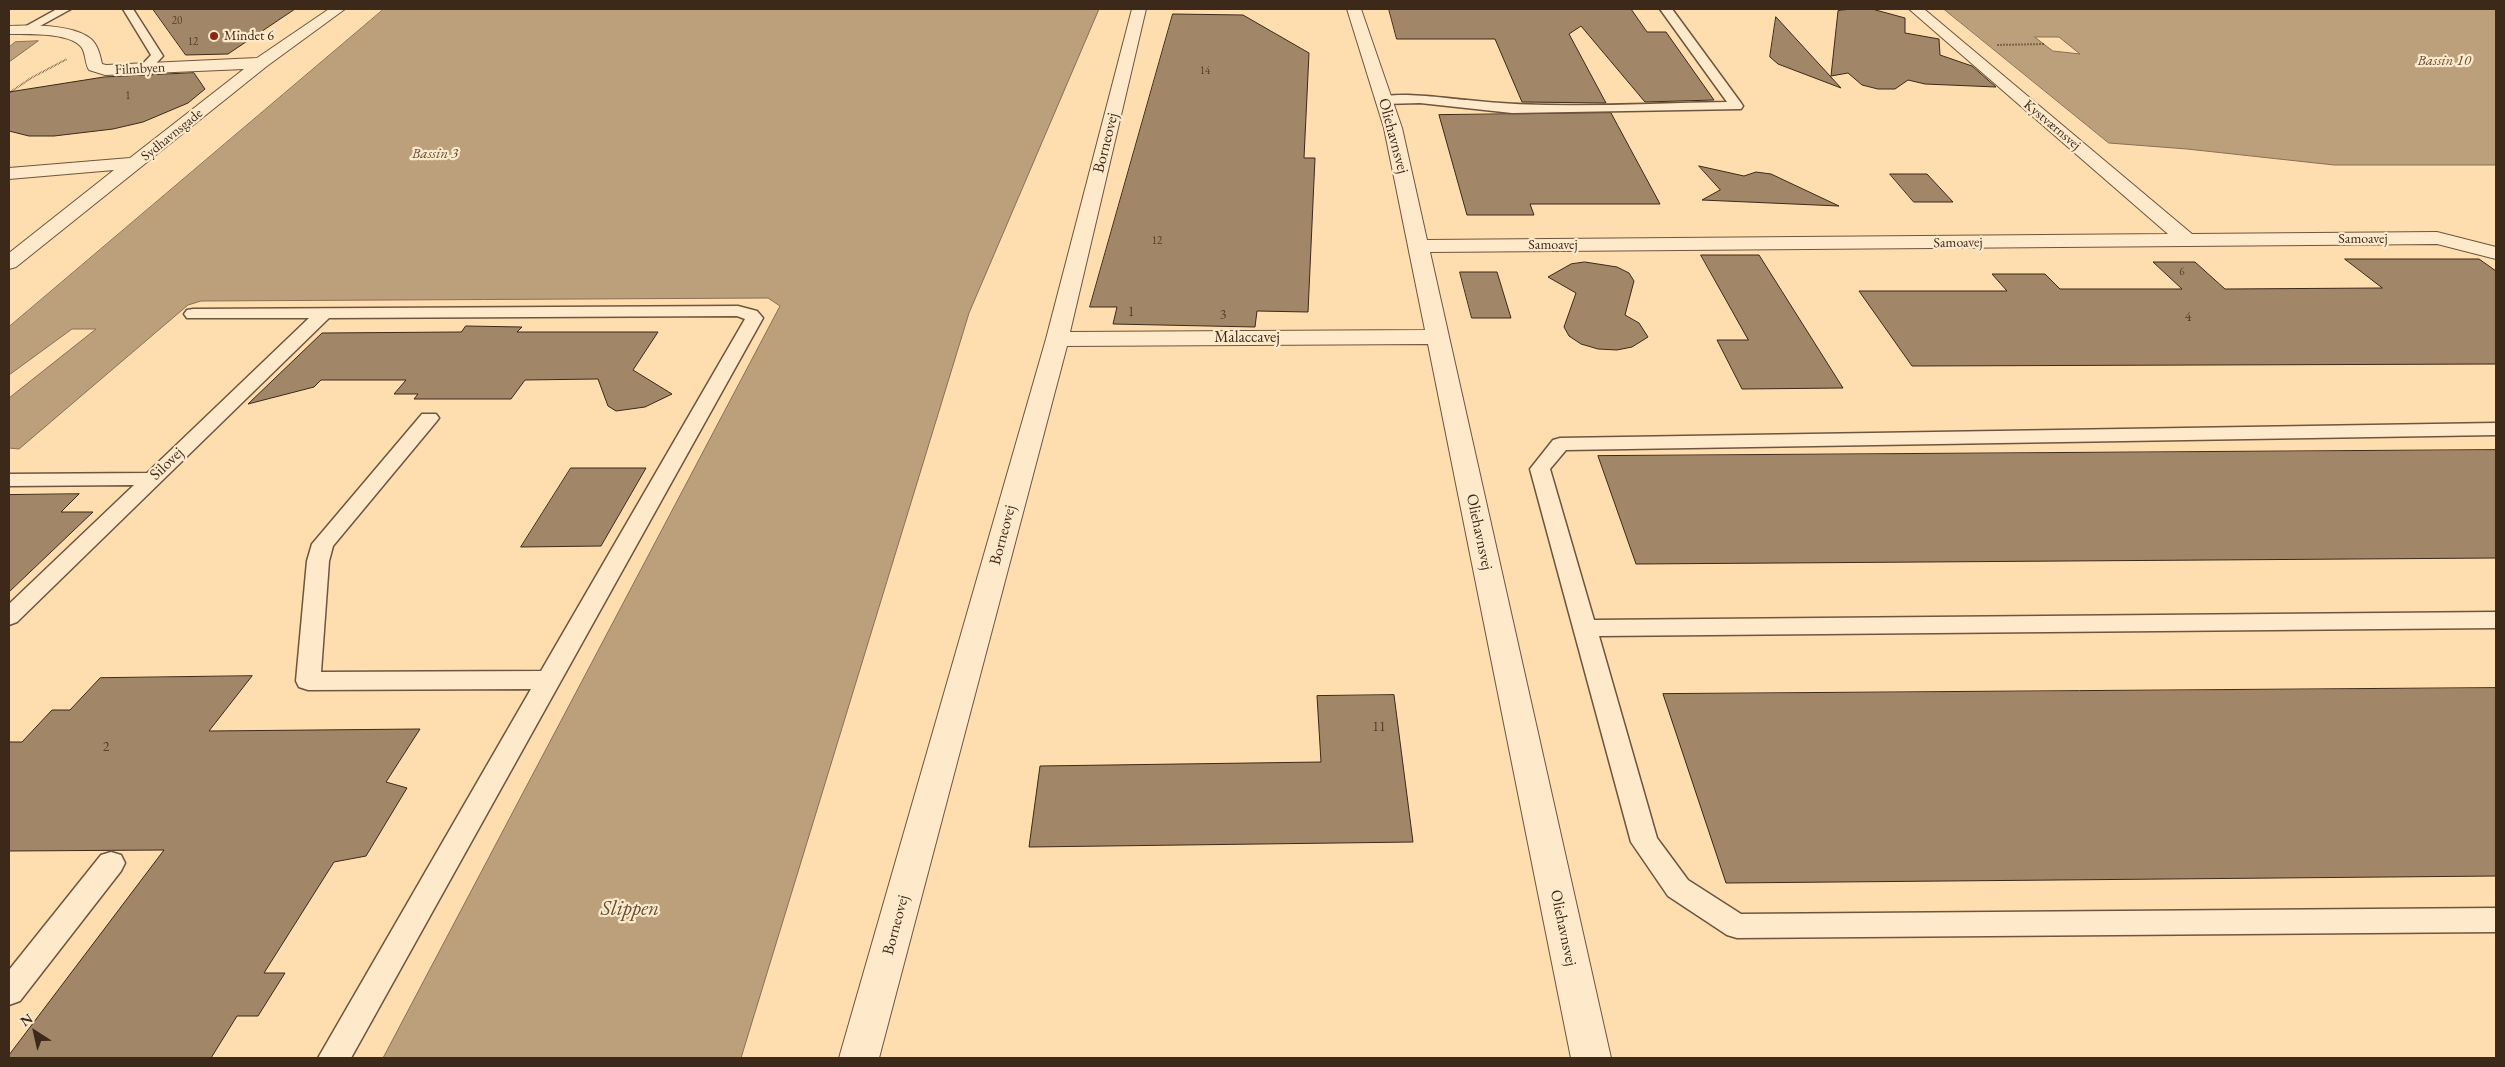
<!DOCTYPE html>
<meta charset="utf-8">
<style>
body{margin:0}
#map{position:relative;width:2505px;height:1067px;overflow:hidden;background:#feddaf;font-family:"EB Garamond",serif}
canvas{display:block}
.frame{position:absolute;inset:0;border:10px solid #3d2919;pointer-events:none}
.north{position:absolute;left:10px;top:1007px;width:50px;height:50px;-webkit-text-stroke:4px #fee9cb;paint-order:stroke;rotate:325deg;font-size:14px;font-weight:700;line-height:20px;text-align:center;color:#3d2919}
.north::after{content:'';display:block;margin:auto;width:18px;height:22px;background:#3d2919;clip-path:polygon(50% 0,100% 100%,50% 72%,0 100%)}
</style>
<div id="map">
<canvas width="2505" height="1067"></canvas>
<div class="frame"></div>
<div class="north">N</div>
</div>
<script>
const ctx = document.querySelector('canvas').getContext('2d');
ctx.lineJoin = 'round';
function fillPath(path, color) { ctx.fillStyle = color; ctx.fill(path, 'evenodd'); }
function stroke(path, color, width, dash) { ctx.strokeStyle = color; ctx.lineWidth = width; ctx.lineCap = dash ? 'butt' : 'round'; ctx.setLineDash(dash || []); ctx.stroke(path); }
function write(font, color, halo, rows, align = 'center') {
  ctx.font = font + ' "EB Garamond",serif'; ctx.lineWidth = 4.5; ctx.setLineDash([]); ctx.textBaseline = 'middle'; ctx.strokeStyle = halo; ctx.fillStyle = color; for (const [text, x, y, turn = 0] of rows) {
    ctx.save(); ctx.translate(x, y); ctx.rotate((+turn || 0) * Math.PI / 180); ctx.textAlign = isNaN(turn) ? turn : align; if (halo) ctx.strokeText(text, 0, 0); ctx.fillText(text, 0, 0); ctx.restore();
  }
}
const water = new Path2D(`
 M384 9H1099L969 313 741 1058H383L780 306 768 298 201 301 188 305 19 449 9 448V398L96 329H72L9 375V327Z
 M1944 9H2496V165H2334L2187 149 2109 143ZM2035 37H2059L2080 54 2053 51Z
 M38 41 9 62V47L15 42Z`);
fillPath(water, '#bca07c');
stroke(water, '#897054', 1);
const building = new Path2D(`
 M153 9H295L228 54 186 55Z
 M1389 9H1631L1647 32H1666L1714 100 1645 102 1581 26 1569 34 1606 103 1522 102 1495 39H1397Z
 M1851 9H1872L1905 18V33L1939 39 1940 55 1972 66 1996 87 1925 84 1908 80 1895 89H1878L1862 85 1848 73 1831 76 1838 11Z
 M1173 14 1243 15 1309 53 1304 158H1315L1308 312 1257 311 1255 327 1113 324 1117 307H1090Z
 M1776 17 1841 88 1778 64 1770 57Z
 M194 73 205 89 188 103 143 122 113 129 54 136H29L9 131V92L104 77Z
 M1611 113 1660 204H1530L1534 215H1467L1439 115Z
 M1699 166 1744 176 1756 172 1771 174 1839 206 1702 200 1720 190Z
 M1890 174H1927L1953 202H1914Z
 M1701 255H1759L1843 388 1742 389 1717 340H1748Z
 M2345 259H2479L2496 271V364L1912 366 1859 291H2007L1992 274H2045L2060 289H2182L2153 262H2195L2225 289 2382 288Z
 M1585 262 1617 267 1629 273 1634 281 1625 315 1639 323 1648 337 1632 347 1617 350 1598 349 1581 344 1569 336 1564 327 1576 293 1548 277 1571 264Z
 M1460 272H1497L1511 318H1472Z
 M466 326 522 327 517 332H658L633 370 672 394 645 407 616 411 608 406 598 379 525 380 511 399H414L418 394H394L406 380H321L314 387 248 404 322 333 461 332Z
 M2496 450V558L1636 564 1598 456Z
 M571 468H646L601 546 521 547Z
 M79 494 61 512H93L9 592V495Z
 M252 676 209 731 420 729 386 782 407 788 366 856 334 862 264 973H285L258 1016H237L211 1058H9V1055L164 850 9 851V742H22L52 710H70L100 678Z
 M2496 688V876L1726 883 1663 694Z
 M1394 695 1413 842 1029 847 1040 766 1321 762 1317 696Z`);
fillPath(building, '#a18767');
stroke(building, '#3d2919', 1);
const lane = new Path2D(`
 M57 9H71L29 32 25 33 19 30Z
 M123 9H133L163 56 148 72 144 73 138 69 151 55Z
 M1660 9H1672L1741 103 1743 106 1741 109 1512 113 1420 103 1384 104 1378 100C1387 89 1451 99 1467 100 1553 110 1641 103 1727 102Z
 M738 306 757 311 763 318 351 1058H318L531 689 308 690 299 687 296 681 307 561 312 544 422 414H436L439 418 436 422 333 546 329 561 321 672 541 671 745 319 737 316 329 318 17 622 9 625V604L134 485 9 486V474L147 473 309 318H187L184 314 187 310 193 309Z
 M2496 423V435L1566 450 1550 469 1594 620 2496 612V628L1599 636 1657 838 1688 880 1741 914 2496 908V932L1737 938 1727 935 1668 896 1631 842 1530 469 1553 440 1560 438Z
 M111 852 121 855 125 863 121 871 20 1001 9 1005V970L101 855Z`);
const street = new Path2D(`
 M329 9H345L267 66 16 267 9 269V253L114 170 9 179V168L130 158 244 69 105 75 89 70C85 64 86 55 82 48 72 32 26 34 9 34V26C31 25 73 24 91 39 98 45 100 55 102 64L106 65 257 58Z
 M1132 9H1146L1070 332 1425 330 1384 128 1347 9H1361L1402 128 1427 240 2168 234 1909 9H1924L2192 234 2437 232 2496 247V259L2437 244 1430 252 1611 1058H1571L1428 344 1067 346 879 1058H839L1046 339Z`);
stroke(lane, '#6d563e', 3);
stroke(street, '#6d563e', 2);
stroke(new Path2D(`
 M1997 45 2044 44
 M9 93 31 78 67 59`), '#3d2919', 2, [0.5, 1]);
fillPath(lane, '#fee9cb');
fillPath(street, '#fee9cb');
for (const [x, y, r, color] of [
 [214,36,5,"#8f2418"]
]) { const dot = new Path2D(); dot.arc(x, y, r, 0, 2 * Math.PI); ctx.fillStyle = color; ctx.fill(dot); stroke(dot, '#fee9cb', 2); }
write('11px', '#56402c', null, [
 ["20",177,21],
 ["12",193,42],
 ["14",1205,71],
 ["1",128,96],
 ["12",1157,241],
 ["6",2182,272]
]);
write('14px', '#3d2919', '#fee9cb', [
 ["Mindet 6",224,36]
], 'left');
write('14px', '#3d2919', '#fee9cb', [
 ["Filmbyen",140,69,-3],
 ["Kystværnsvej",2052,125,40],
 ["Sydhavnsgade",172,135,-39],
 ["Samoavej",2363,239],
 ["Samoavej",1958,243,-1],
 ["Samoavej",1553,245]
]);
write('14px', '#56402c', null, [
 ["1",1131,312],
 ["3",1223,315],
 ["4",2188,317],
 ["11",1379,727],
 ["2",106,747]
]);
write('italic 15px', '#634d37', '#fee9cb', [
 ["Bassin 10",2444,61],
 ["Bassin 3",435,154]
]);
write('16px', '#3d2919', '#fee9cb', [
 ["Oliehavnsvej",1393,136,75],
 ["Borneovej",1106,143,-76],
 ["Malaccavej",1247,338],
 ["Silovej",167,464,-44],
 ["Oliehavnsvej",1479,532,78],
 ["Borneovej",1003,535,-75],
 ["Borneovej",896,925,-75],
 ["Oliehavnsvej",1563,928,78]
]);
write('italic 21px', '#634d37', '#fee9cb', [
 ["Slippen",630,909]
]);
</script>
